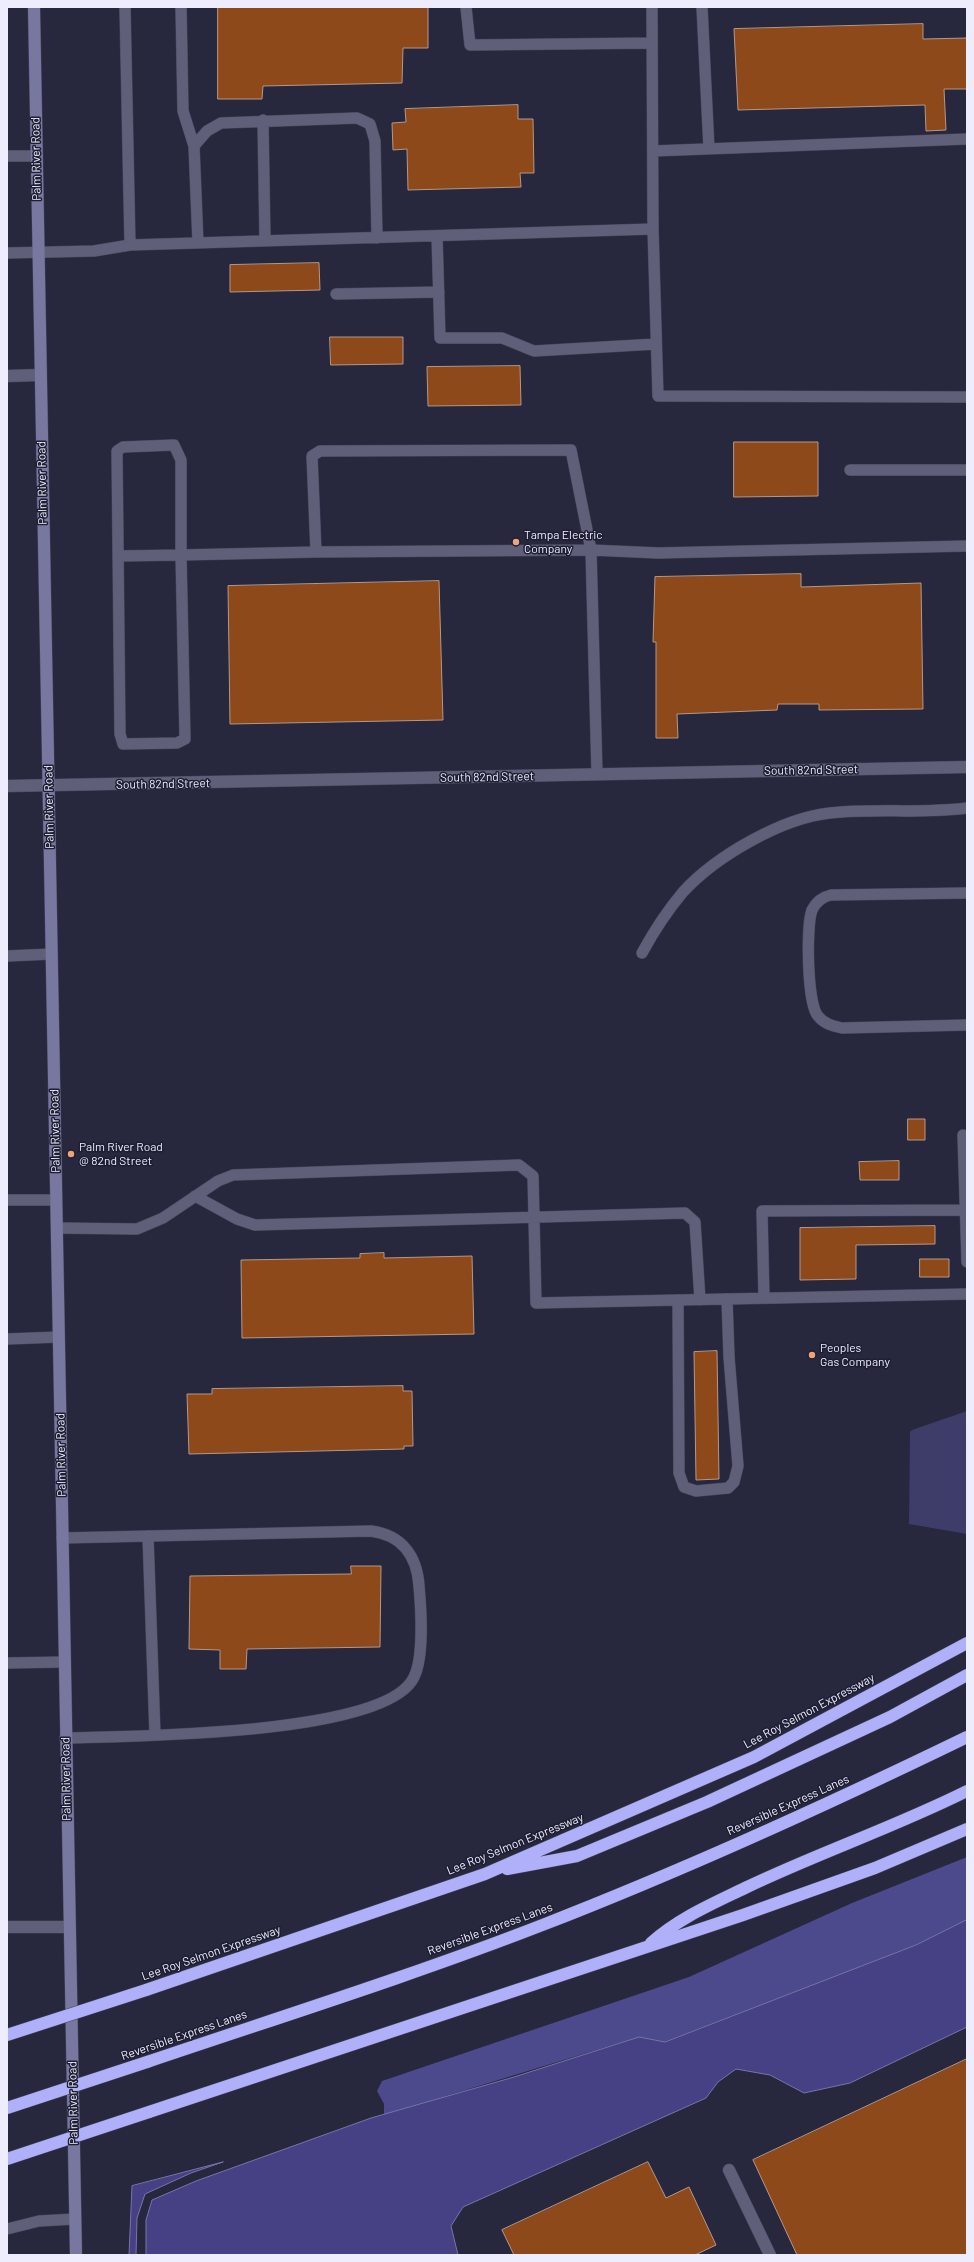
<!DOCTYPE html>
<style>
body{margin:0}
#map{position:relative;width:974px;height:2262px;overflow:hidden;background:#27273e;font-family:Barlow,sans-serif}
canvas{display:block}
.frame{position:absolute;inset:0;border:8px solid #ededfd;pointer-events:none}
</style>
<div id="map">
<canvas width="974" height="2262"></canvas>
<div class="frame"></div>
</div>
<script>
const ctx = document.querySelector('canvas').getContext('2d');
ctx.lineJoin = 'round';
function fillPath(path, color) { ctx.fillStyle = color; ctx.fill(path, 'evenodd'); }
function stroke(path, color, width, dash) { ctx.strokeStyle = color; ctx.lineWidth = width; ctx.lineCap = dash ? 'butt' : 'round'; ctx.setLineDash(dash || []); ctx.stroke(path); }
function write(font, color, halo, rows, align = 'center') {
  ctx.font = font + ' Barlow,sans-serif'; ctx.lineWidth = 3; ctx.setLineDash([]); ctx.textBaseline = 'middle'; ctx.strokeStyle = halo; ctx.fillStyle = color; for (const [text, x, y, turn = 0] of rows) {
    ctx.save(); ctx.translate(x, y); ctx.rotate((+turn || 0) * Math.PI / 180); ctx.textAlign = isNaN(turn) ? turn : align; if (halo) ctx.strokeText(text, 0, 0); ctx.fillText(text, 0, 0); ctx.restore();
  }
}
fillPath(new Path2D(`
 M967 1411V1534L909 1524 910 1432 912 1430Z`), '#3e3d6a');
fillPath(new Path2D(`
 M967 1857V1920L916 1945 664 2042 639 2037 384 2115V2104L377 2091 382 2081 689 1977 852 1903Z`), '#4c498d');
const water = new Path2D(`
 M967 1920V2027L850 2083 804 2093 770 2075 736 2069 718 2082 706 2098 463 2207 451 2226 458 2255H146V2220L152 2200 196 2181 371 2118 514 2077 639 2037 665 2042 916 1945Z
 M223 2162 191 2173 145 2194 137 2218 136 2255H129L132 2186Z`);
fillPath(water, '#454184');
stroke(water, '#7775a8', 1);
const building = new Path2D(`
 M218 7H428V48H403L402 83 263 86 262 99H218Z
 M923 24V39L967 38V89H944L946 130 926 131 925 105 738 110 734 29Z
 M518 105V119H533L534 173H520L521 187 408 190 407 149 393 150 392 123 406 122 405 109Z
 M319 263 320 290 230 292V265Z
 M330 337H403V364L331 365Z
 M520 366 521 405 428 406 427 367Z
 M734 442H818V496L734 497Z
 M801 574V587L921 583 923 709 819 710V704H778L777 710 677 714 678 738H656V642H653L655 577Z
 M439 581 443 720 230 724 228 586Z
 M908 1119H925V1140H908Z
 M899 1161V1180H860L859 1162Z
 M935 1226V1244L856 1245V1279L800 1280V1228Z
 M384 1253V1258L472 1256 474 1334 242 1338 241 1260 360 1258V1254Z
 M920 1259H949V1277H920Z
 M717 1351 719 1479 696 1480 694 1352Z
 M403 1386V1391H412L413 1446H404V1449L189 1454 187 1394H212V1389Z
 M351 1566H381L380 1647 247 1649 246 1669H220V1650L189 1649 190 1576 351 1574Z
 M967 2059V2255H797L753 2160Z
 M648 2162 666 2198 689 2187 716 2245 695 2255H514L502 2230Z`);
fillPath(building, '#8e491b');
stroke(building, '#b69888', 1);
const lane = new Path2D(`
 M125 7 130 245
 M181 7 183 111 194 146 198 243
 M466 7 470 45 652 43
 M652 7 653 229 658 396 967 397
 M702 7 709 149
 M263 120 265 241
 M194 146 207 131 221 123 357 118 370 124 375 141 377 238
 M653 151 967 139
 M7 156H36
 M437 236 440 338H502L534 351 656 344
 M7 253 94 251 130 245 653 229
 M336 294 439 292
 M571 450 591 550 316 552 312 456 320 451Z
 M850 470H967
 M118 556 181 555V460L174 445 123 447 117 451 120 734 123 744 177 743 185 739 181 555 316 552
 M597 774 591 550 658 553 967 546
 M967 893 831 895C822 897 816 902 812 910 806 926 807 1004 818 1016 824 1024 833 1026 842 1028L967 1025
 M642 953C654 931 667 911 683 892 716 856 782 818 830 813 876 808 922 814 967 808
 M7 956 52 954
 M963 1135 967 1262
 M195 1196 237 1219 255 1225 685 1213 695 1222 700 1300
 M7 1200H56
 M57 1228 137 1229 163 1218 218 1181 233 1175 519 1165 533 1176 536 1303 967 1294
 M764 1298 762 1211 965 1210
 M678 1300 679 1473 684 1487 696 1491 728 1488 734 1482 738 1466 729 1357 727 1299
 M7 1339 59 1337
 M148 1536 155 1735
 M62 1538 371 1531C402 1535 417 1556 419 1586 421 1608 424 1657 414 1677 387 1736 128 1736 65 1738
 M7 1663 64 1662
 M7 2229 39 2221 75 2219`);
const street = new Path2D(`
 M7 376 40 375
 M7 786 967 767
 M7 1927H69
 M729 2170 770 2255`);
const secondary = new Path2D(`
 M34 7 76 2255`);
const highway = new Path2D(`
 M507 1869 577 1856 707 1802 890 1717 967 1675
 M651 1943C679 1918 712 1904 745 1888 818 1853 895 1827 967 1791
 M146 1990 485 1874 754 1757 967 1643
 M147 2062C280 2017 414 1975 545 1924 689 1868 829 1804 967 1737
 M149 2112 743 1915 875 1868 967 1829`);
stroke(lane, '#454458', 12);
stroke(street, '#454458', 13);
stroke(secondary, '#454458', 13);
stroke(highway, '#454458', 13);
stroke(lane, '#5f5f7a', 11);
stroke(street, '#5f5f7a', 12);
stroke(secondary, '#7777a0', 12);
stroke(highway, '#afb0f9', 12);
const highwayBridge = new Path2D(`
 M7 2035 146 1990
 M7 2108 147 2062
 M7 2159 149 2112`);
stroke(highwayBridge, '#454458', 13, []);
stroke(highwayBridge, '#afb0f9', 12);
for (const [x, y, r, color] of [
 [516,542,4,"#efa377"],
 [71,1154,4,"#efa377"],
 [812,1355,4,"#efa377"]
]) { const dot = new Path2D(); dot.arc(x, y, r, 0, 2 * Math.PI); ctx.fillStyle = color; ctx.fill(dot); stroke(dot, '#1d1d33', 1.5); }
write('12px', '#ededfd', '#1d1d33', [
 ["Palm River Road",36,159,-91],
 ["Palm River Road",42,483,-91],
 ["South 82nd Street",811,770,-1],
 ["South 82nd Street",487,777,-1],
 ["South 82nd Street",163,784,-1],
 ["Palm River Road",49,807,-91],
 ["Palm River Road",55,1131,-91],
 ["Palm River Road",61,1455,-91],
 ["Lee Roy Selmon Expressway",809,1711,-28],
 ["Palm River Road",66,1779,-91],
 ["Reversible Express Lanes",788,1805,-24],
 ["Lee Roy Selmon Expressway",515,1844,-22],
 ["Reversible Express Lanes",490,1929,-20],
 ["Lee Roy Selmon Expressway",211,1953,-19],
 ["Reversible Express Lanes",184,2035,-19],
 ["Palm River Road",73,2103,-91]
]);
write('12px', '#ededfd', '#1d1d33', [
 ["Tampa Electric",524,535],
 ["Company",524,549],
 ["Palm River Road",79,1147],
 ["@ 82nd Street",79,1161],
 ["Peoples",820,1348],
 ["Gas Company",820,1362]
], 'left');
</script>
